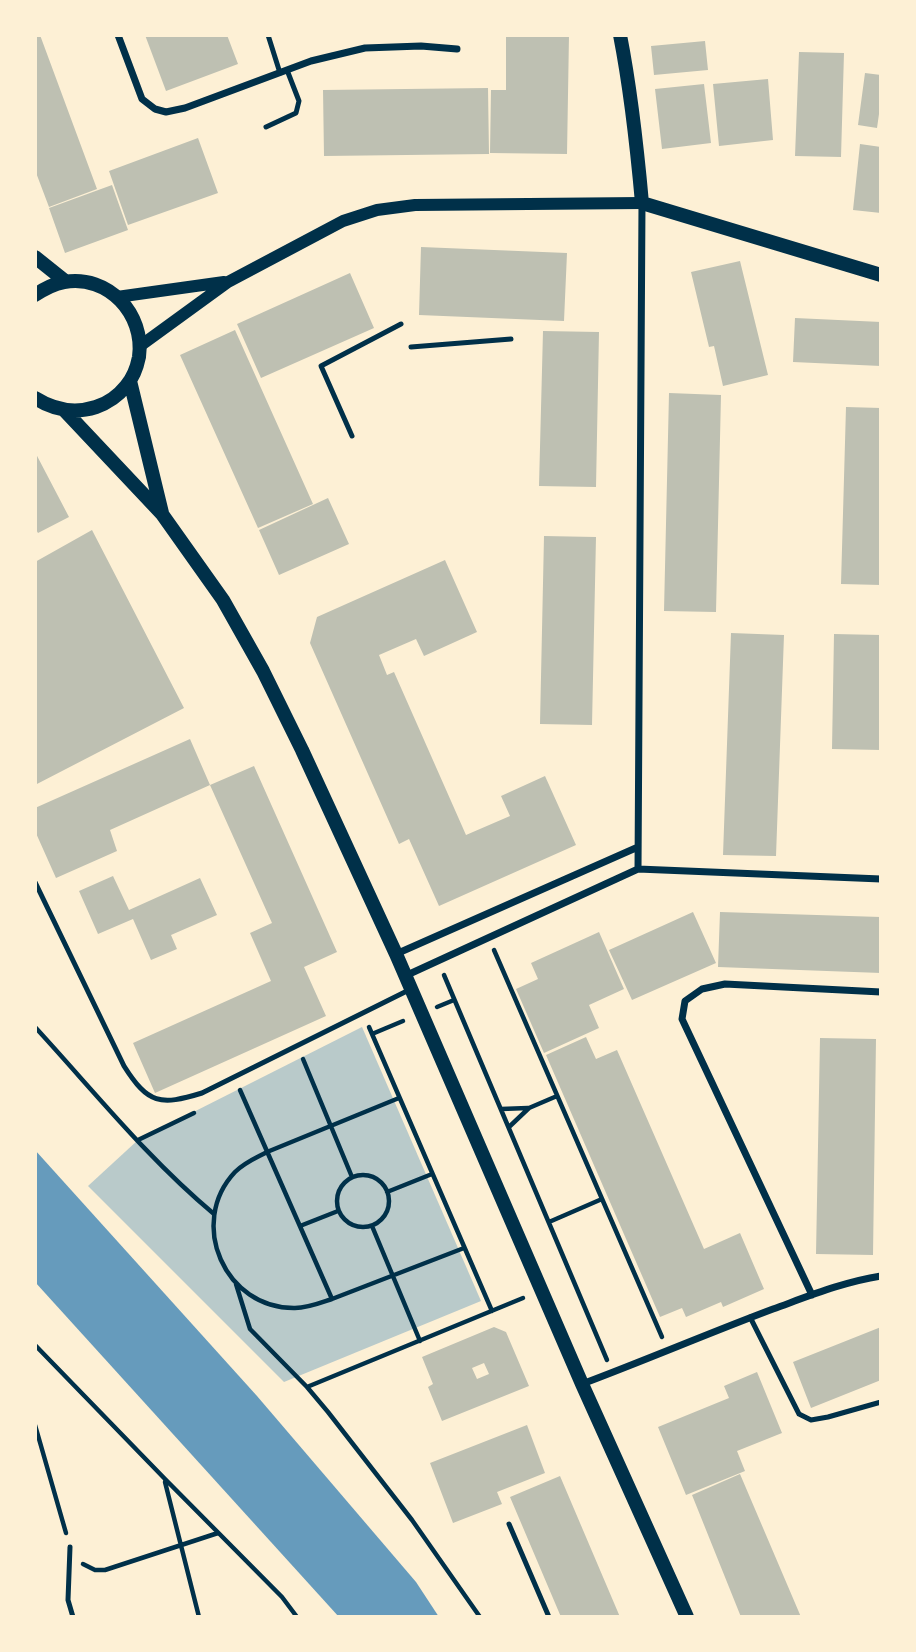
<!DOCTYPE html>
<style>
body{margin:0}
#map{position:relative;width:916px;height:1652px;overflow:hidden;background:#fdf0d5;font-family:"Public Sans",sans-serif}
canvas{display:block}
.frame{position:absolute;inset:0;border:37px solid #fdf0d5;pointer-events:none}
</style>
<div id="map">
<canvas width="916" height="1652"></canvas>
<div class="frame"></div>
</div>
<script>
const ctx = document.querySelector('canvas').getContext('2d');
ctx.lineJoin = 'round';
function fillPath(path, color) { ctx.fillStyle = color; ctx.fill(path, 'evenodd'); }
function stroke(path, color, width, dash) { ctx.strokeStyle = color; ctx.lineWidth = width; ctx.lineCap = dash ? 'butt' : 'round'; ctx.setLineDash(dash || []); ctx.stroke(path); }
fillPath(new Path2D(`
 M362 1027 481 1301 284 1382 88 1186 138 1140Z`), '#b9caca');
fillPath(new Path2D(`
 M35 1150 257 1396 416 1582 439 1617H339L35 1282Z`), '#669bbc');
fillPath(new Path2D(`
 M35 35H40L97 189 49 207 35 170Z
 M145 35H227L238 64 166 91Z
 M506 35H569L567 154 490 153 491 90H506Z
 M705 41 708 70 654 75 651 46Z
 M799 52 844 53 841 157 795 156Z
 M865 73 881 75V114H879L877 128 858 125Z
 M768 79 773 140 719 146 713 84Z
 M704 84 711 143 662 149 655 89Z
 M488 88 489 154 324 156 323 90Z
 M198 138 218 193 128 225 109 171Z
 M860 144 881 147V213L853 210Z
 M112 185 128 230 65 253 49 208Z
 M421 247 567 253 564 321 419 315Z
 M740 261 768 375 723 386 714 346 709 347 691 272Z
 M350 273 374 328 261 378 237 324Z
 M795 318 881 322V366L793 362Z
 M235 330 313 504 258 528 180 355Z
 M543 331 599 332 596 487 539 486Z
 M669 393 721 395 716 612 664 611Z
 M846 407 881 408V585L841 584Z
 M35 452 69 517 38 533 35 528Z
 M328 498 349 544 279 575 259 530Z
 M92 530 184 708 35 785V562Z
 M544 536 596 537 592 725 540 724Z
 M445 560 477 632 424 656 416 639 379 655 387 675 394 672 466 835 510 816 501 796 545 776 576 845 439 906 409 839 399 844 310 643 317 617Z
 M731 633 784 635 776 856 723 855Z
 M834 634 881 635V750L832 749Z
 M190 739 210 785 110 830 117 851 56 878 35 831V808Z
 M254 766 337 952 304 967 326 1016 155 1093 133 1043 271 981 250 933 272 923 210 785Z
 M113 876 129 910 200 878 217 915 171 935 177 949 151 960 133 919 98 934 79 891Z
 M693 912 716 963 632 1000 609 950Z
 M720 912 881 917V973L718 967Z
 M599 932 624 989 589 1005 599 1028 544 1053 516 989 538 979 531 963Z
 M586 1037 596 1059 617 1050 704 1249 740 1233 764 1289 723 1307 721 1302 686 1317 682 1308 660 1317 546 1055Z
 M820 1038 876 1039 873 1255 816 1254Z
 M494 1327 506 1332 529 1386 442 1421 428 1387 433 1384 422 1357ZM484 1363 489 1374 477 1379 472 1368Z
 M881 1327V1380L811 1408 793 1362Z
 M757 1372 782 1433 737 1451 745 1471 686 1495 658 1427 729 1398 724 1386Z
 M527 1425 545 1473 497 1492 502 1504 453 1523 430 1463Z
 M740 1474 801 1617H741L692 1495Z
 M560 1476 620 1617H561L510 1497Z`), '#bec0b2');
stroke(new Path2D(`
 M494 950 662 1337
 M444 975 607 1360
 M437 1007 454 1000
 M35 1027C93 1090 148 1159 214 1214
 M369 1027 492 1311
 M372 1034 403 1021
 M303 1059 352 1177
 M240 1090 332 1299
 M399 1098 267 1152C256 1158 245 1162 235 1172 187 1223 225 1309 295 1308 308 1308 320 1303 332 1299L464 1248
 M501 1109 528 1108
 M509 1127 529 1108 557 1096
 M138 1140 194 1113
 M337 1201a26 26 0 1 1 52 0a26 26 0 1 1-52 0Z
 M387 1192 432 1174
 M549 1222 602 1199
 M300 1226 338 1211
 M372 1226 420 1341
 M236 1284 250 1329 307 1387 328 1412 412 1520 480 1617
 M35 1345 165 1479 282 1597 297 1617
 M307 1387 523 1298
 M35 1425 66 1533
 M165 1482 199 1617
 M83 1564 95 1570H105L218 1533`), '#003049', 4.5);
stroke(new Path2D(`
 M268 35 280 73
 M266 127 296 113 299 101 287 70
 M411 347 511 339
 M352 436 321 366 401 324
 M35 882 124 1066C148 1104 160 1106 202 1093L411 989
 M750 1317 799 1414 811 1420 828 1417 881 1402
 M509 1524 549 1617
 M70 1547 68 1600 73 1617`), '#003049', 5);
stroke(new Path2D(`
 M118 35 142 99 155 109 166 112 185 108 311 61 365 48 421 46 457 49
 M638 869 642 203
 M396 954 638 847
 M405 976 638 869 881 879
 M812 1295 682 1019 685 1001 702 989 725 984 881 992
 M582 1384C646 1360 709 1333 773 1309 809 1296 843 1282 881 1276`), '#003049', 7);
stroke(new Path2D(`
 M117 297 224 282
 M140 346 228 282 343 221 377 210 415 205 642 203`), '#003049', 12);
stroke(new Path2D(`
 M620 35C631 91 637 147 642 203L881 275
 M35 257 65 281
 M35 295C44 289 53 284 64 282 108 274 145 314 139 357 137 367 133 378 126 386 118 396 108 403 96 407 74 414 54 410 35 398
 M130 381 162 513
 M65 411 162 514 223 600 263 671 302 750 396 954 582 1384 687 1617`), '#003049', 14);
</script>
